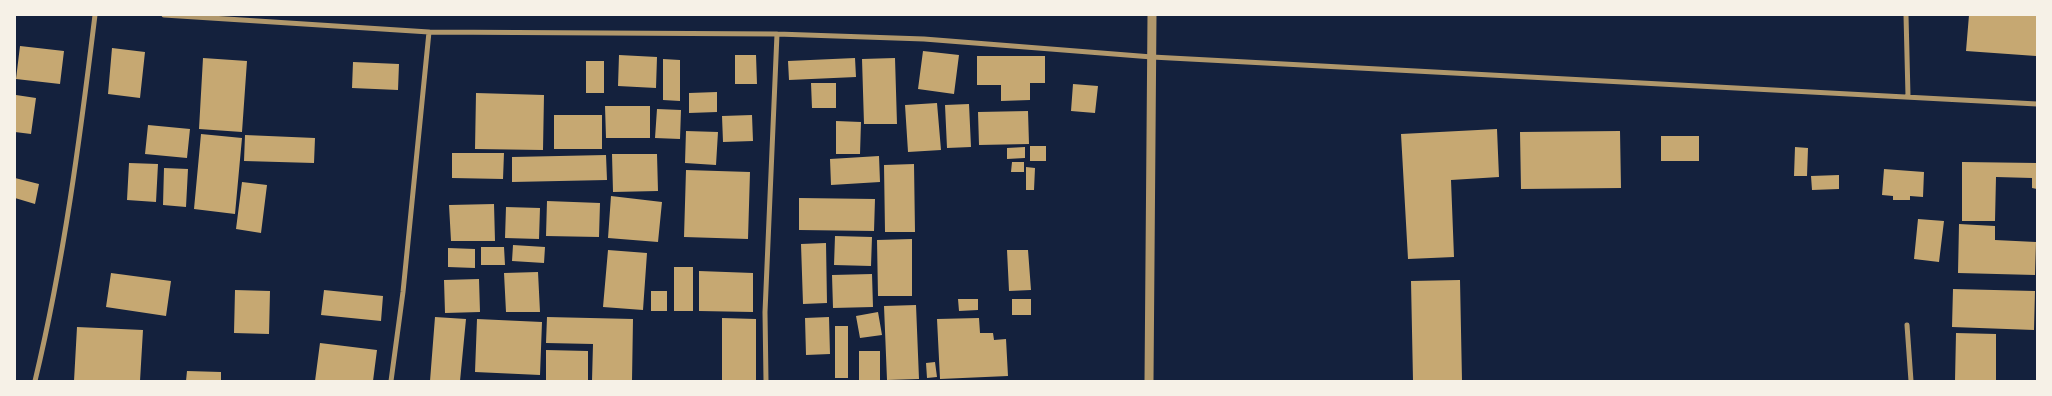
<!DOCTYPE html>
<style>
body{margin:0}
#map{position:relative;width:2052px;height:396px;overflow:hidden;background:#14213d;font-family:"Alegreya Sans",sans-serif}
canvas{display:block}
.frame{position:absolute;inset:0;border:16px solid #f6f1e7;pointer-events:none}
</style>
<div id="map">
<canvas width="2052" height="396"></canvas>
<div class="frame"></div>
</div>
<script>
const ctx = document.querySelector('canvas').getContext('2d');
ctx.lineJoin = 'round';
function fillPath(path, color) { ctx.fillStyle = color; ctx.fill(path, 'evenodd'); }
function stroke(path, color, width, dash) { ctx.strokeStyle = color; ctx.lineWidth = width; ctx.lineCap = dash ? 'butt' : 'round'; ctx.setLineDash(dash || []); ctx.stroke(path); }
fillPath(new Path2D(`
 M1969 15H2037L2036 56 1966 51Z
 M20 46 64 51 60 84 16 79Z
 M112 48 145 52 140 98 108 94Z
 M923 51 959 55 954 94 918 89Z
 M619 55 657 57 656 88 618 86Z
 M735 55H756L757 84H735Z
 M977 56H1045V83H1030V100L1001 101V85H977Z
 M203 58 247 61 242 132 199 129Z
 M855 58 856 77 789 80 788 61Z
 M895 58 897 124H864L862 59Z
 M663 59 680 60V101L663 100Z
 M586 61H604V93H586Z
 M353 62 399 64 398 90 352 88Z
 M811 83H836V108H812Z
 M1073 84 1098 86 1095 113 1071 111Z
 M717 92V112L689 113V93Z
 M476 93 544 95 543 150 475 149Z
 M16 95 36 98 31 134 15 132Z
 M937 103 941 150 908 152 905 105Z
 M969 104 971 147 947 148 945 105Z
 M605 106H650V138H606Z
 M657 109 681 110 680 139 655 138Z
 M1028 111 1029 144 979 145 978 112Z
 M554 115H602V149H554Z
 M752 115 753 141 723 142 722 116Z
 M836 121 861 122 860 154H836Z
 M148 125 190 129 187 158 145 154Z
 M1497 129 1499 177 1451 180 1454 257 1408 259 1401 134Z
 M686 131 718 132 716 165 685 163Z
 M1620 131 1621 188 1521 189 1520 132Z
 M201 134 242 138 235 214 194 209Z
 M245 135 315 138 314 163 244 161Z
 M1661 136H1699V161H1661Z
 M1030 146H1046V161H1030Z
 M1025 147V158L1007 159V148Z
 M1795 147 1808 148 1807 176H1794Z
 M452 153H504L503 179 452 178Z
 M612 154H657L658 191 613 192Z
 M606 155 607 180 512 182V157Z
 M879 156 880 182 831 185 830 159Z
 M1012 162H1024V172H1011Z
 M1962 162 2037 163V189L2032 188V178L1996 177 1995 221H1962Z
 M129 163 158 164 156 202 127 200Z
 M914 164 915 232H885L884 165Z
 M1026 167 1035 168 1034 190H1026Z
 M164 168 188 169 186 207 163 205Z
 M1884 169 1924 172 1923 197 1910 196V200H1893V196L1882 195Z
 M686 170 750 172 748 239 684 237Z
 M1839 175V189L1812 190 1811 176Z
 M15 178 39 184 35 204 15 198Z
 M242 182 267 185 261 233 236 229Z
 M611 196 662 202 658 242 608 238Z
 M799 198 875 199 874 231 799 230Z
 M547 201 600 203 599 237 546 236Z
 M494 204 495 241H451L449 205Z
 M506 207 540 208 539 239 505 238Z
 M1918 219 1944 221 1939 262 1914 259Z
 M1959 224 1995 226V240L2036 242 2035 275 1958 273Z
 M835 236 872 237 871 266 834 265Z
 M912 239V296H878L877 240Z
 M826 243 827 303 803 304 801 244Z
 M513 245 545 247 544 263 512 261Z
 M481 247H504L505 265H481Z
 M448 248 475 249V268L448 267Z
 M608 250 647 253 643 310 603 307Z
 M1007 250H1028L1031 290 1009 291Z
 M674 267H693V311H674Z
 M699 271 753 273V312L699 311Z
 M538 272 540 312H506L504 273Z
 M111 273 171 281 166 316 106 307Z
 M872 274 873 307 833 308 832 275Z
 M479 279 480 312 445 313 444 280Z
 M1460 280 1462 381H1413L1411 281Z
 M1953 289 2035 291 2034 330 1952 327Z
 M235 290 270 291 269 334 234 333Z
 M324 290 383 296 381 321 321 315Z
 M651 291H667V311H651Z
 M958 299H978V310L959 311Z
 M1012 299H1031V315H1012Z
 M916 305 919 379 887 380 884 306Z
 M878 312 882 335 860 338 856 316Z
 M435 317 466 319 460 381H430Z
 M547 317 633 319 632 381H592L593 344 546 343Z
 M829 317 830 354 806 355 805 318Z
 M722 318 756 319V381H722Z
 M979 318 980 333H993L994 340 1006 339 1008 376 940 379 937 319Z
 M477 319 542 322 540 375 475 372Z
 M835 326H848V378H835Z
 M77 327 143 330 140 381H74Z
 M1956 333 1996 334V381H1955Z
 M320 343 377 350 373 381H315Z
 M546 350 588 351V381H546Z
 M859 351H880V381H859Z
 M935 362 937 377 927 378 926 363Z
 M187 371 221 372V381H186Z`), '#c6a872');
stroke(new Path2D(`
 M164 15 429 32 777 34 924 39 1152 57 2037 104
 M1906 15 1908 96
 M1907 325 1911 381
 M35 381C64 260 80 138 95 15
 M391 381 403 292 429 32
 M766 381 765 312 777 34`), '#b1986c', 5);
stroke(new Path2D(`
 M1149 381 1152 15`), '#b1986c', 9);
</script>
